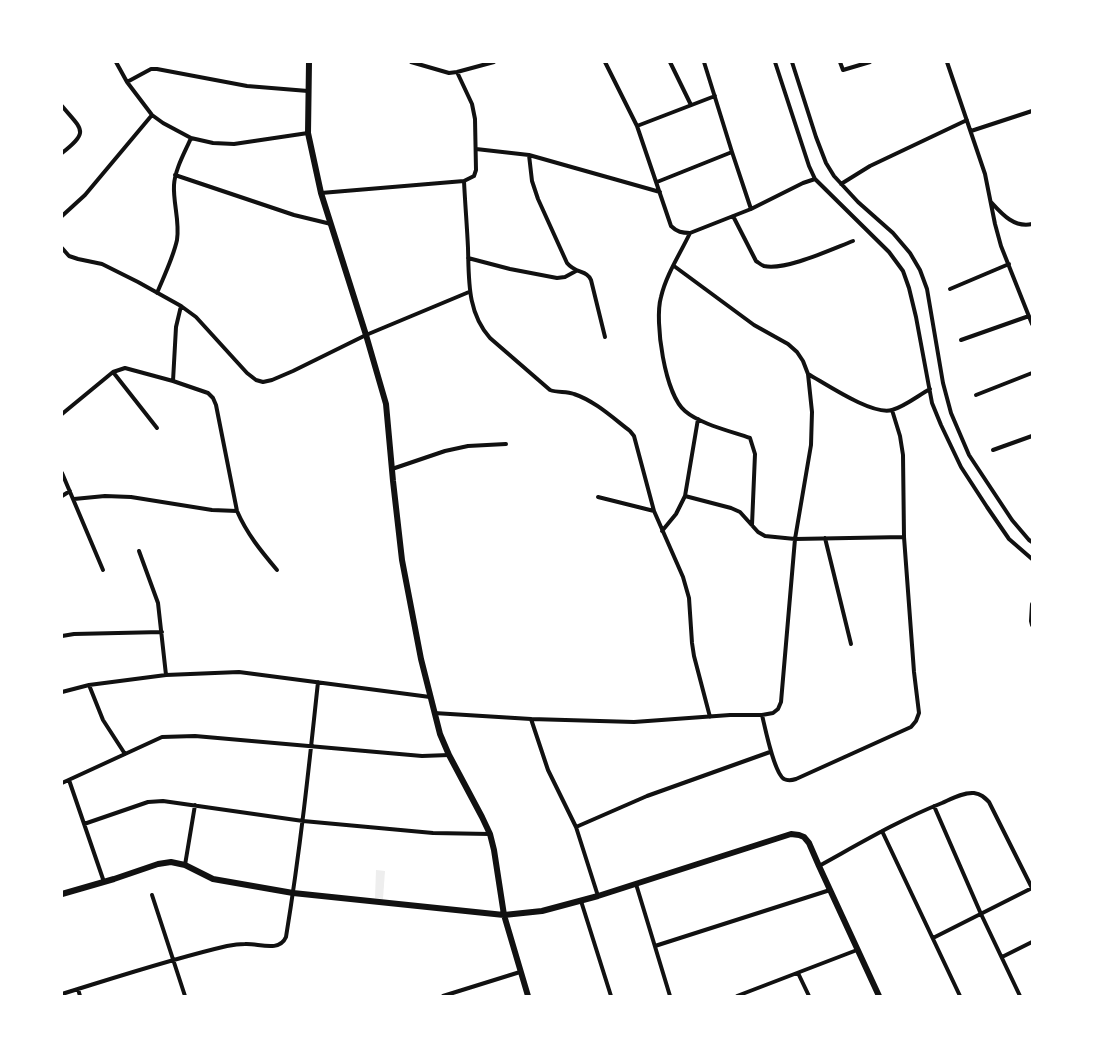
<!DOCTYPE html>
<style>
body{margin:0}
#map{position:relative;width:1094px;height:1058px;overflow:hidden;background:#fff;font-family:Manrope,sans-serif}
canvas{display:block}
.frame{position:absolute;inset:0;border:63px solid #fff;pointer-events:none}
</style>
<div id="map">
<canvas width="1094" height="1058"></canvas>
<div class="frame"></div>
</div>
<script>
const ctx = document.querySelector('canvas').getContext('2d');
ctx.lineJoin = 'round';
function fillPath(path, color) { ctx.fillStyle = color; ctx.fill(path, 'evenodd'); }
function stroke(path, color, width, dash) { ctx.strokeStyle = color; ctx.lineWidth = width; ctx.lineCap = dash ? 'butt' : 'round'; ctx.setLineDash(dash || []); ctx.stroke(path); }
fillPath(new Path2D(`
 M376 870 385 871 383 899 375 898Z`), '#eee');
stroke(new Path2D(`
 M116 62 127 82 152 115 163 123 191 138 213 143 234 144 308 133
 M411 62 449 73 457 72 494 62
 M605 62 637 126 671 226C677 232 682 233 690 233L751 209 803 183 815 179
 M670 62 691 105
 M704 62 732 152 751 209
 M775 62 809 166 815 179 889 252 903 271 909 288 916 317 932 403 941 425 961 467 987 507 1009 539 1032 559
 M792 62 816 137 826 163 834 176 858 202 893 233 910 253 920 270 927 289 943 383 951 413 969 455 1012 520 1029 540 1032 542
 M840 62 843 70 870 62
 M947 62 985 174 995 224 1001 246 1032 324
 M127 82 151 69H157L247 86 308 91
 M62 106C82 130 90 131 62 153
 M637 126 715 96
 M971 131 1032 111
 M476 149 529 155 660 192
 M529 155 532 181 538 199 567 263C576 274 587 270 591 280L605 337
 M175 175 294 215 331 224
 M464 181C465 203 467 225 468 248 469 280 467 312 490 338L550 390C558 393 566 391 574 394 595 401 613 418 630 431L634 436 654 511 683 577 689 598 692 643 694 656 710 717
 M657 182 732 152
 M841 184 870 166 967 120
 M321 193 464 181 474 176 476 170 475 119 472 104 457 72
 M991 202C1002 214 1014 228 1032 224
 M62 216 85 195 152 115
 M733 216 756 261C759 263 761 265 764 266 785 271 832 249 853 241
 M690 233C680 254 666 275 661 297 654 321 665 395 685 411 700 424 730 431 750 438L755 454 752 525
 M62 248 69 256 78 259 102 264 138 282 181 306 196 317 247 373 256 380 263 382 272 380 293 371 366 335 469 292
 M468 258 510 269 557 278 565 277 576 271
 M950 289 1009 264
 M157 293C164 276 173 258 177 240 180 222 173 203 174 185 175 169 185 152 191 138
 M961 340 1029 316
 M113 372 157 428
 M808 374C826 384 873 416 892 410 904 407 919 395 930 389
 M173 381 176 327 181 306
 M976 395 1032 373
 M62 414 113 372 125 368 173 381 208 393 213 398 216 405 237 511C247 534 261 551 277 570
 M993 450 1032 436
 M392 469 445 451 468 446 506 444
 M62 473 103 570
 M62 496 70 491
 M685 496 731 508 740 512 758 532 765 536 795 539 904 537
 M598 497 654 511
 M74 499 105 496 131 497 212 510 237 511
 M662 531 676 514 685 496 698 419
 M825 538 851 644
 M139 551 158 603 166 675
 M1032 604 1031 621 1032 625
 M62 636 74 634 162 632
 M89 685 103 720 125 754
 M62 692 89 685 166 675 239 672 430 697
 M434 713 531 719 634 722 730 715H762L773 713 778 709 781 702 795 539 811 445 812 412 808 374 803 361 797 352 788 344 754 325 674 266
 M762 715C765 727 774 773 784 779 788 781 793 780 796 779L911 727 916 721 919 713 914 672 904 537 903 455 900 436 892 410
 M531 719 548 770 576 827 598 896
 M69 780 104 882
 M62 783 162 737 195 736 422 756 449 755
 M934 806 981 914 1020 996
 M84 824 148 802 163 801 303 821 433 833 490 834
 M576 827 647 796 770 752
 M882 831 960 996
 M185 865 195 805
 M819 866C859 844 899 820 942 803 951 799 963 792 974 793 981 794 984 797 989 802L1032 888
 M636 884 670 996
 M152 895 185 996
 M581 901 611 996
 M933 938 1032 888
 M655 946 830 890
 M1002 957 1032 942
 M798 973 809 996
 M78 989 80 996
 M62 994C117 977 171 959 227 946 232 945 239 944 245 944 258 943 279 953 286 937 300 852 309 767 318 682
 M443 996 520 972
 M737 996 857 950`), '#111', 4);
stroke(new Path2D(`
 M309 62 308 133 321 193 366 335 386 404 393 481 402 560 421 659 440 734 449 755 482 817 490 834 494 850 504 915 528 996
 M62 894 114 879 158 864 171 862 185 865 213 879 293 893 504 915 542 911 598 896 791 834 799 835 804 837 809 843 819 866 879 996`), '#111', 6);
</script>
